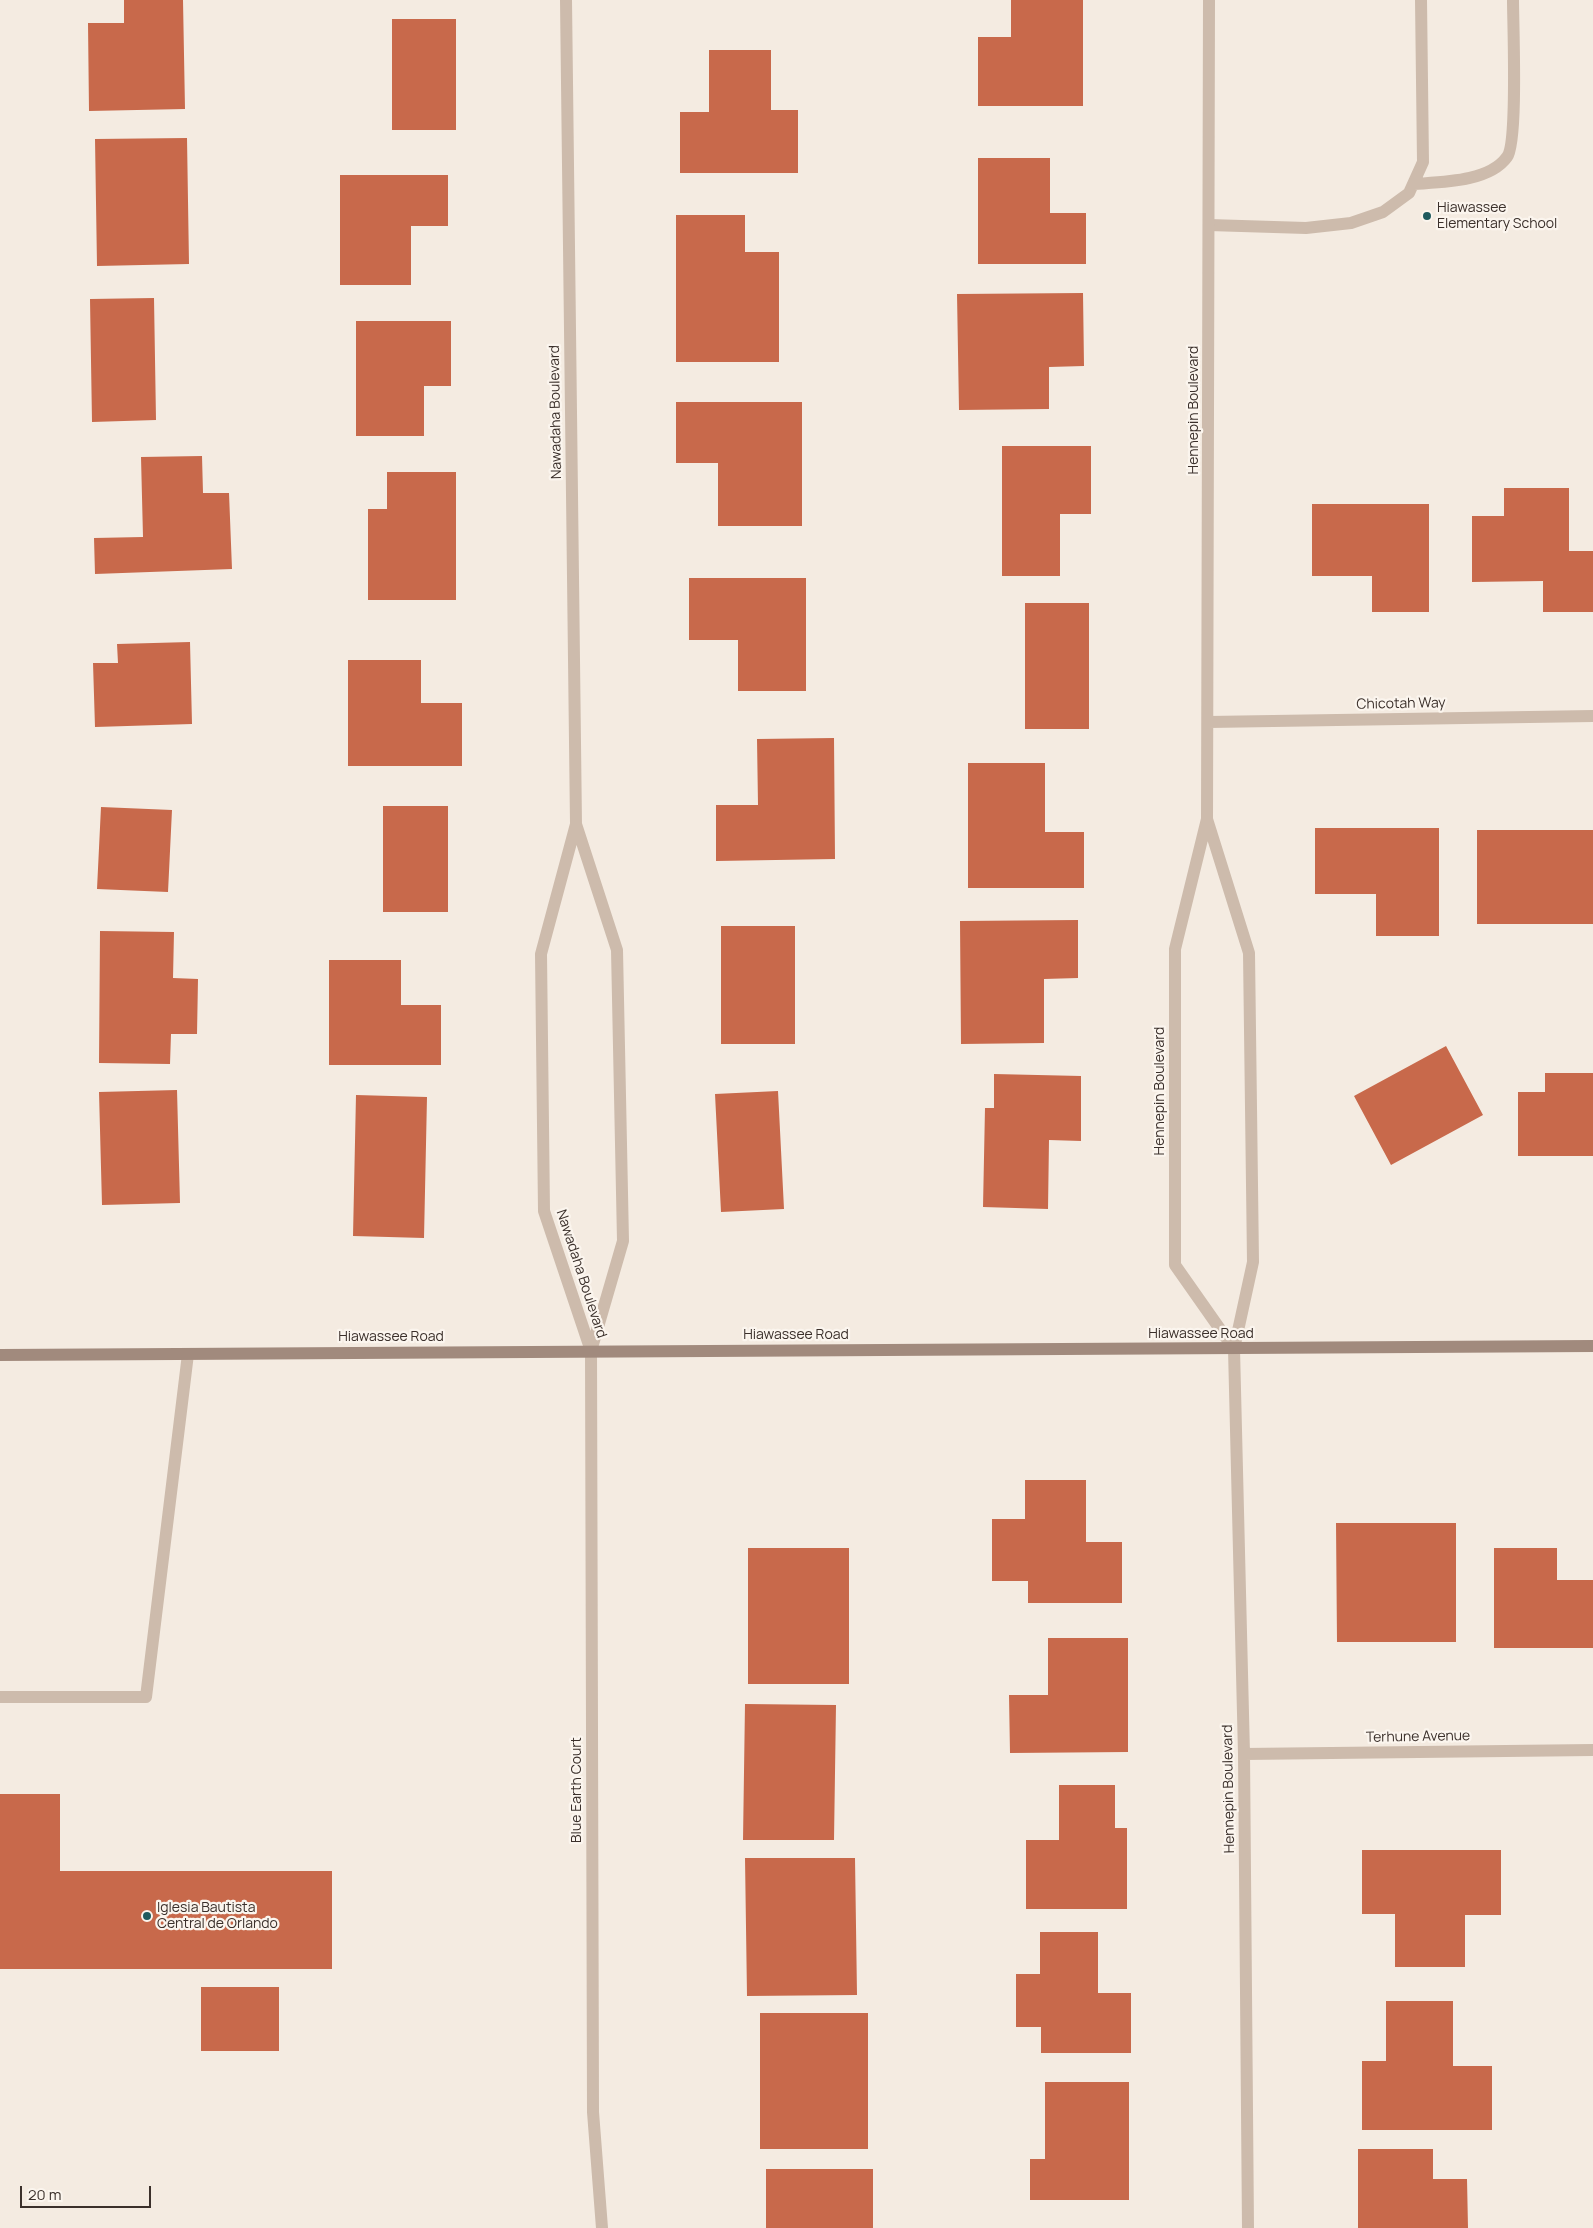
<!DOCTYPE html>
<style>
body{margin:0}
#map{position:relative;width:1593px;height:2228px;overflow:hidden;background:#f4ebe1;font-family:Manrope,sans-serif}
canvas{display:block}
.scale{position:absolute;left:20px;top:2186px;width:131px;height:22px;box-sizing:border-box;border:2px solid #3b302b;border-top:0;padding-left:6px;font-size:15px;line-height:18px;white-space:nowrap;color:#3b302b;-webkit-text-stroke:4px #fbf5ee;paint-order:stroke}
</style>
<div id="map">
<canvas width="1593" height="2228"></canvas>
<div class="scale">20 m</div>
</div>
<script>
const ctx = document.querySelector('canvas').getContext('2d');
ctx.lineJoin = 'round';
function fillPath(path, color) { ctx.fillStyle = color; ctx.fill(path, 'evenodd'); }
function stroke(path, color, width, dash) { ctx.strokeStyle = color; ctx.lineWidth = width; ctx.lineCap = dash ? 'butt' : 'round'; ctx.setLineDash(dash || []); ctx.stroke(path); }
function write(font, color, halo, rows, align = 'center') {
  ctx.font = font + ' Manrope,sans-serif'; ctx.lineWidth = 4.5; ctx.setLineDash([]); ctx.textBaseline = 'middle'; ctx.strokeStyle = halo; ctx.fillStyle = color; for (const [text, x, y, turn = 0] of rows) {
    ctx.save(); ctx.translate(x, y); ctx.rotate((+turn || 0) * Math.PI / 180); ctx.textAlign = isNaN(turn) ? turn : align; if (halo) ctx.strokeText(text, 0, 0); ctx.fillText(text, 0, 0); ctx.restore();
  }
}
fillPath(new Path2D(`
 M124 0H183L185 109 89 111 88 23H124Z
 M1011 0H1083V106H978V37H1011Z
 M392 19H456V130H392Z
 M709 50H771V110H798V173H680V112H709Z
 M187 138 189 264 97 266 95 139Z
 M978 158H1050V213H1086V264H978Z
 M340 175H448V226H411V285H340Z
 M676 215H745V252H779V362H676Z
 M1083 293 1084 366 1049 367V409L959 410 957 294Z
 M154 298 156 420 92 422 90 299Z
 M356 321H451V386H424V436H356Z
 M676 402H802V526H718V463H676Z
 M1002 446H1091V514H1060V576H1002Z
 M202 456 203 493H229L232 569 95 574 94 538 143 537 141 457Z
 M387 472H456V600H368V509H387Z
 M1504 488H1569V551H1593V612H1543V581L1472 582V516H1504Z
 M1312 504H1429V612H1372V576H1312Z
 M689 578H806V691H738V640H689Z
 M1025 603H1089V729H1025Z
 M190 642 192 724 95 727 93 663H118L117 644Z
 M348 660H421V703H462V766H348Z
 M834 738 835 859 716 861V805H758L757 739Z
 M968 763H1045V832H1084V888H968Z
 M383 806H448V912H383Z
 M101 807 172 810 168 892 97 889Z
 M1315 828H1439V936H1376V894H1315Z
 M1477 830H1593V924H1477Z
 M1078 920V978L1044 979V1043L961 1044 960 921Z
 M721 926H795V1044H721Z
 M100 931 174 932 173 978 198 979 197 1034H171L170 1064 99 1063Z
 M329 960H401V1005H441V1065H329Z
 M1446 1046 1483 1115 1391 1165 1354 1096Z
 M1545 1073H1593V1156H1518V1092H1545Z
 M994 1074 1081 1076V1141L1049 1140 1048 1209 983 1207 985 1108H994Z
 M177 1090 180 1203 102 1205 99 1092Z
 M778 1091 784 1209 721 1212 715 1094Z
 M356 1095 427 1097 424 1238 353 1236Z
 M1025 1480H1086V1542H1122V1603H1028V1581H992V1519H1025Z
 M1336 1523H1456V1642H1337Z
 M748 1548H849V1684H748Z
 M1494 1548H1557V1580H1593V1648H1494Z
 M1048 1638H1128V1752L1010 1753 1009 1695H1048Z
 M745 1704 836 1705 834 1840H743Z
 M1059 1785H1115V1828H1127V1909H1026V1840H1059Z
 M0 1794H60V1871H332V1969H0Z
 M1362 1850H1501V1915H1465V1967H1395V1914H1362Z
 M745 1858H855L857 1995 747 1996Z
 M1040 1932H1098V1993H1131V2053H1041V2027H1016V1974H1040Z
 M201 1987H279V2051H201Z
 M1386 2001H1453V2066H1492V2130H1362V2061H1386Z
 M760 2013H868V2149H760Z
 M1045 2082H1129V2200H1030V2159H1045Z
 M1358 2149H1433V2179H1467L1468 2228H1358Z
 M766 2169H873V2228H766Z`), '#c8694b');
stroke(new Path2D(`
 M1414 184C1442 182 1489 182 1507 157 1518 143 1513 25 1513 0
 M1209 225 1306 228 1351 223 1383 212 1409 193 1423 162 1421 0
 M0 1697H146L188 1354`), '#cdbbac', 12);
stroke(new Path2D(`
 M566 0 576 824 541 954 544 1211 591 1351
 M1209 0 1207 819 1175 949V1265L1234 1349
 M1209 722 1593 716
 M1207 819 1249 953 1253 1262 1234 1349 1244 1754 1248 2228
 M576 824 617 950 623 1241 591 1351 593 2112 602 2228
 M1244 1754 1593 1750`), '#cdbbac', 12);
stroke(new Path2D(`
 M0 1355 1593 1346`), '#a18a7d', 12);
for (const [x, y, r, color] of [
 [1427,216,5,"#1f5a5e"],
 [147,1916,5,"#1f5a5e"]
]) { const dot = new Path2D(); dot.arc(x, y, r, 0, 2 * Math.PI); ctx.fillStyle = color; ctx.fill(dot); stroke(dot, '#fbf5ee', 2); }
write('14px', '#3b302b', '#fbf5ee', [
 ["Hiawassee",1437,208],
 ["Elementary School",1437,224],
 ["Iglesia Bautista",157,1908],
 ["Central de Orlando",157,1924]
], 'left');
write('14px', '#3b302b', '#fbf5ee', [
 ["Hennepin Boulevard",1194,410,-90],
 ["Nawadaha Boulevard",556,412,-91],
 ["Chicotah Way",1401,704,-1],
 ["Hennepin Boulevard",1160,1091,-90],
 ["Nawadaha Boulevard",581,1274,72],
 ["Hiawassee Road",1201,1334],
 ["Hiawassee Road",796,1335],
 ["Hiawassee Road",391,1337],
 ["Terhune Avenue",1418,1737,-1],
 ["Hennepin Boulevard",1229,1789,-91],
 ["Blue Earth Court",577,1790,-90]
]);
</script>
